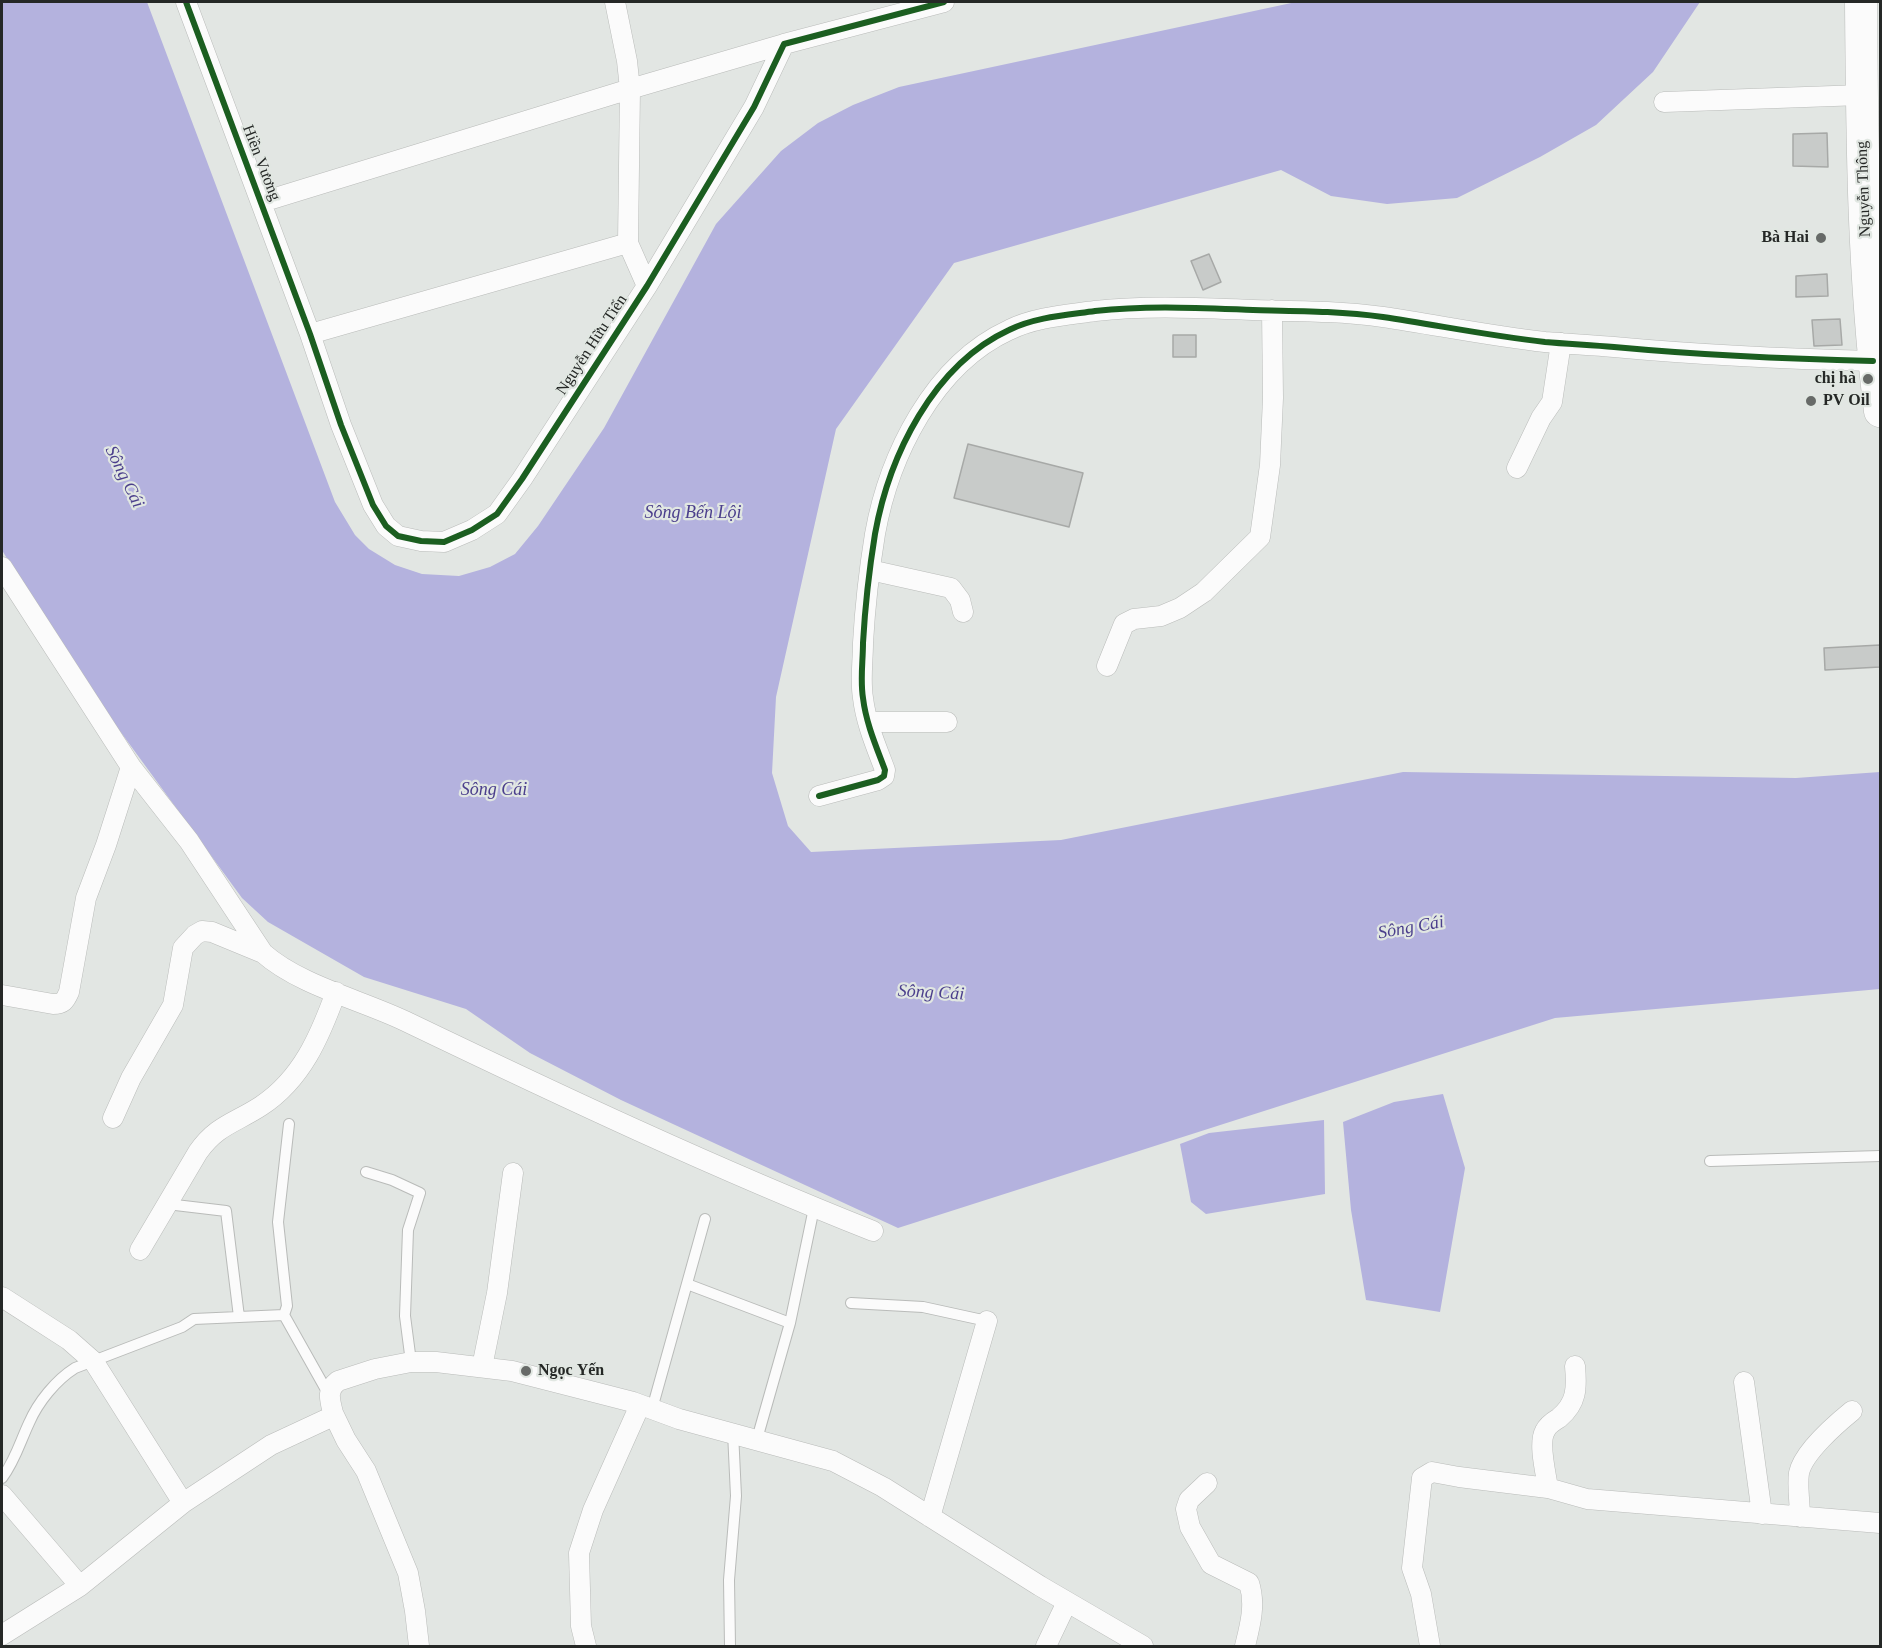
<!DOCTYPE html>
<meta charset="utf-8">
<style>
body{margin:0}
#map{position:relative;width:1882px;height:1648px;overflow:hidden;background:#e2e6e3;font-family:Georgia,serif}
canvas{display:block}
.frame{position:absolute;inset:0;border:3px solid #252826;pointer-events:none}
</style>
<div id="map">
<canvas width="1882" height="1648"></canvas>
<div class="frame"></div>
</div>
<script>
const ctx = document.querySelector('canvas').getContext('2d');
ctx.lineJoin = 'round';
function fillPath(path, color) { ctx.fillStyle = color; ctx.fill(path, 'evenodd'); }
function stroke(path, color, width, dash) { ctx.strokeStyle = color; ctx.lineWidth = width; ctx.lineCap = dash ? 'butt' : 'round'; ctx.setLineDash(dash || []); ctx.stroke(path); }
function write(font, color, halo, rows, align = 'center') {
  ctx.font = font + ' Georgia,serif'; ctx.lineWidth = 4.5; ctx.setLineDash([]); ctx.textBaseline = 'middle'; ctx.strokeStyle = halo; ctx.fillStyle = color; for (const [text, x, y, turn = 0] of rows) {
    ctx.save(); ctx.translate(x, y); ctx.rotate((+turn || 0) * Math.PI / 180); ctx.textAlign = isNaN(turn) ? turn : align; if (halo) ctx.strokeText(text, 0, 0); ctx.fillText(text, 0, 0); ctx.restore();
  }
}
fillPath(new Path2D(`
 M2 2H147L335 502 355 535 369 549 395 565 422 574 459 576 490 567 515 554 538 526 604 428 716 224 781 151 818 123 853 105 899 87 1296 2H1700L1653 72 1596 125 1540 157 1457 198 1387 204 1331 196 1281 170 954 263 836 429 776 697 772 773 788 826 811 852 1061 840 1403 772 1796 778 1880 772V989L1555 1018 898 1228 621 1100 530 1053 466 1009 364 977 268 922 242 898 57 645 2 550Z
 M1443 1094 1465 1168 1440 1312 1366 1300 1351 1210 1343 1122 1394 1102Z
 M1324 1120 1325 1194 1206 1214 1191 1202 1180 1144 1209 1133Z`), '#b4b2de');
const building = new Path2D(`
 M1827 133 1828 167 1793 166V134Z
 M1209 254 1221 282 1203 290 1191 261Z
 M1827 274 1828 296 1796 297V276Z
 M1840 319 1842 345 1814 346 1812 320Z
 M1173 335H1196V357H1173Z
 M968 444 1083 473 1069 527 954 498Z
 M1880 645V667L1825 670 1824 648Z`);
fillPath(building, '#c8cbc9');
stroke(building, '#a7a9a7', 1.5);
const service = new Path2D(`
 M1710 1161 1880 1156
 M366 1172 392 1180 420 1193 408 1230 405 1316 411 1362
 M167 1204 226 1211 239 1317
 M687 1284 790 1323
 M851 1303 923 1307 987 1321
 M284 1315 329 1395
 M652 1409 705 1219
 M757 1439 790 1323 814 1208
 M2 1478C15 1461 20 1442 29 1423 38 1402 56 1380 75 1368L182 1327 194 1319 284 1315 287 1306 278 1222 289 1124
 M730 1646 729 1580 736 1496 733 1432`);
const minor = new Path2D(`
 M186 2 310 334 341 425 373 505 386 526 398 536 421 541 444 542 472 530 497 514 522 479 647 286 754 107 784 44 944 2
 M615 2 627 61 630 89 628 243 647 286
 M1664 102 1862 95
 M262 202 630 89 784 44
 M310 334 628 243
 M1517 468 1541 418 1552 402 1561 343
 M2 567 131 767 189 841 263 953C299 985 361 1000 405 1021 559 1095 714 1168 873 1231
 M870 570 951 588 960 600 963 612
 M1107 666 1124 624 1134 619 1161 616 1180 608 1204 592 1260 537 1270 465 1273 398 1272 310
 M868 722H947
 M819 796 878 780 884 776 885 770C876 746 866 723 863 698 860 680 863 661 863 643 865 607 869 571 875 534 889 456 933 365 1009 330 1035 317 1067 315 1095 311 1148 305 1200 308 1253 310 1296 311 1340 311 1383 317 1437 325 1491 336 1545 342 1568 344 1591 345 1614 347 1700 355 1787 359 1873 361
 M2 995 53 1004C63 1004 65 1001 69 992L86 898 106 845 131 767
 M113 1118 131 1078 173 1005 183 948 195 935 202 931 212 932 263 953
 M140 1250 198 1152C217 1125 235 1123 261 1106 302 1079 320 1036 336 992
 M2 1297 69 1340 94 1362 183 1503
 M482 1367 497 1293 513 1173
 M1744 1382 1762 1514
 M333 1413 346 1440 366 1471 408 1573 415 1611 419 1646
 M1207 1483 1189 1500 1186 1509 1190 1527 1211 1564 1249 1583C1256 1604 1250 1626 1245 1646
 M1548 1488C1546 1474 1538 1443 1545 1431 1547 1426 1554 1421 1559 1418 1577 1403 1577 1388 1575 1366
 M2 1495 80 1586
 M930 1517 987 1321
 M1800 1517C1800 1503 1797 1486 1799 1473 1803 1453 1836 1424 1852 1411
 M2 1635 80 1586 183 1503 271 1445 329 1418 333 1413C330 1400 326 1390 338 1381L375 1369 411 1362H436L512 1371 633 1402 679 1419 833 1461 883 1487 1040 1586 1143 1646
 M586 1646 581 1626 579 1553 593 1510 640 1405
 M1046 1646 1067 1602
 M1430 1646 1421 1594 1412 1568 1422 1478 1432 1472 1459 1477 1548 1488 1587 1499 1880 1523`);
const primary = new Path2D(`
 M1861 2C1862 139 1863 275 1880 411`);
stroke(service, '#b9bbb9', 12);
stroke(minor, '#b9bbb9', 21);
stroke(primary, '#b9bbb9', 33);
stroke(service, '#fbfbfb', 10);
stroke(minor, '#fbfbfb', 20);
stroke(primary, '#fbfbfb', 32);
stroke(new Path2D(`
 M186 2 310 334 341 425 373 505 386 526 398 536 421 541 444 542 472 530 497 514 522 479 647 286 754 107 784 44 944 2
 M819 796 878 780 884 776 885 770C876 746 866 723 863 698 860 680 863 661 863 643 865 607 869 571 875 534 889 456 933 365 1009 330 1035 317 1067 315 1095 311 1148 305 1200 308 1253 310 1296 311 1340 311 1383 317 1437 325 1491 336 1545 342 1568 344 1591 345 1614 347 1700 355 1787 359 1873 361`), '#1b5e20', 6);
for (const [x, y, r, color] of [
 [1821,238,6,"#676a68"],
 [1868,379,6,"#676a68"],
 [1811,401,6,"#676a68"],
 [526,1371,6,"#676a68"]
]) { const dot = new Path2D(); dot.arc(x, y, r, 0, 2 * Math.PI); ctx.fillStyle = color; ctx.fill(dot); stroke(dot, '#e1e7e2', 2); }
write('16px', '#252826', '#e1e7e2', [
 ["Hiền Vương",261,163,69],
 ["Nguyễn Thông",1864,189,-92],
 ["Nguyễn Hữu Tiến",592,345,-57]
]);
write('bold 16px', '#252826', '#e1e7e2', [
 ["Bà Hai",1809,238],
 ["chị hà",1856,379],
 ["PV Oil",1823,401,"left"],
 ["Ngọc Yến",538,1371,"left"]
], 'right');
write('italic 18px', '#4b3f8c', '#e1e7e2', [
 ["Sông Cái",124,477,64],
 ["Sông Bến Lội",693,513],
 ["Sông Cái",494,790],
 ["Sông Cái",1411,928,-10],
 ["Sông Cái",931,993,3]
]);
</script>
